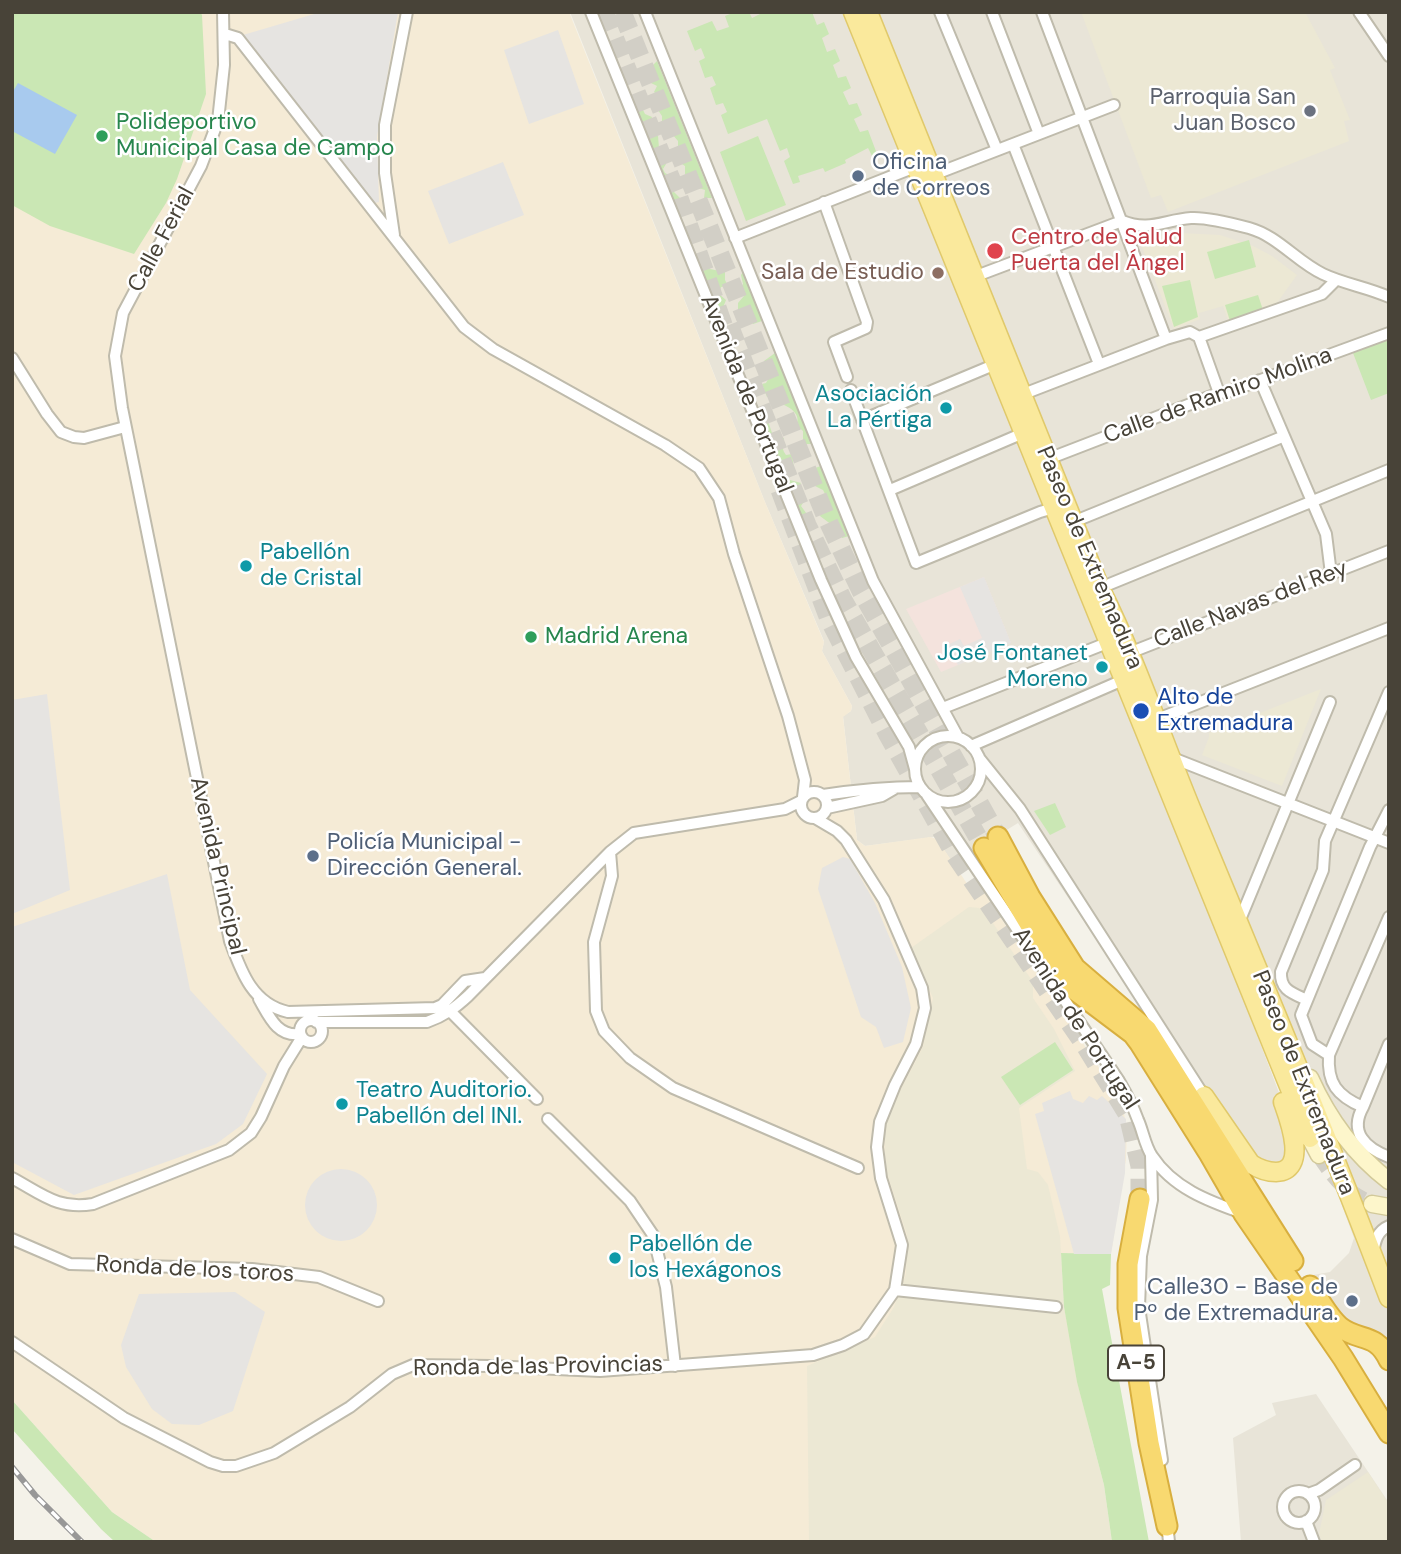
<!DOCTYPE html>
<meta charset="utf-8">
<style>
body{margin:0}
#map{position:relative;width:1401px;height:1554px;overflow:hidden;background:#f4f2e9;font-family:"DM Sans",sans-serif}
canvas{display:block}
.frame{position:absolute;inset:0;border:14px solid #484338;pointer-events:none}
</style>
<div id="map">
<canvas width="1401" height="1554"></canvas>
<div class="frame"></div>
</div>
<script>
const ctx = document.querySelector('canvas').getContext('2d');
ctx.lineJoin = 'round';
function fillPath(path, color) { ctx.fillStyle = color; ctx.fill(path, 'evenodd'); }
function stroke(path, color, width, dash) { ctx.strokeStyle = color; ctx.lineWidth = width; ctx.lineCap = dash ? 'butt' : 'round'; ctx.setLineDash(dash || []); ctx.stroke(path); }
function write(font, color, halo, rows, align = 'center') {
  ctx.font = font + ' "DM Sans",sans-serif'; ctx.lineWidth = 5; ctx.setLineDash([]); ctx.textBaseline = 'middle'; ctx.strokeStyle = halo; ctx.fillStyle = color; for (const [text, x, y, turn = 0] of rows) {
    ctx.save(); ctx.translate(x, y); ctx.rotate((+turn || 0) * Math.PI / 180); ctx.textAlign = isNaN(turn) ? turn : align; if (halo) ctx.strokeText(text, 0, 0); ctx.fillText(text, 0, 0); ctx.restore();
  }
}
fillPath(new Path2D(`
 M570 12H1389V1352L1350 1327 1313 1275 1330 1272 1349 1253 1354 1238 1263 991 1217 930 1286 1111 1291 1152 1280 1168 1240 1154 1018 823 953 863 934 837 865 846 857 840 843 716 851 711 852 706 822 651 824 641 765 502Z
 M1316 1394 1389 1503V1542H1241L1233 1438 1276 1415 1272 1403Z`), '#e8e4d8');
fillPath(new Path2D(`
 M12 12H569L765 502 824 642 822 651 852 706 851 711 843 717 857 840 865 846 930 837 937 839 976 897 984 892 1122 1103 1127 1129 1126 1159 1111 1254 1061 1253 1064 1307 1112 1542H156L112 1512 12 1400Z`), '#f5ebd6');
fillPath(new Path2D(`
 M1081 12H1305L1335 68 1330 70 1350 120 1344 121 1349 141 1168 212 1161 195 1151 198Z
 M1180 233 1220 235 1253 246 1272 256 1297 275 1272 310 1229 323 1223 306 1199 313 1200 319 1174 329 1142 247 1145 241 1159 236Z
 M1321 689 1282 786 1202 755 1209 737V733Z
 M969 907 979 908 986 913 1033 982V998L1054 1029 1075 1071 1019 1108 1027 1169 1038 1172 1048 1185 1060 1236 1064 1307 1077 1382 1104 1485 1112 1542H809L807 1366 875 1337 894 1307 906 1274 907 1235 885 1167V1120L923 1047 933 998 911 948Z
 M1368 1472 1389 1504V1542H1322L1319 1534 1326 1500Z`), '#ece8d4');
fillPath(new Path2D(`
 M984 577 1011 643 941 672 906 609Z`), '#f4e3dd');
fillPath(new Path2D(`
 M12 12H200L202 15 206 94 177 179 166 203 134 254 50 226 12 205Z
 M735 12H749L752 18 764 12H812L817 25 824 22 829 34 822 38 827 52 835 49 840 61 833 65 838 78 846 76 851 88 843 92 849 105 857 103 862 115 854 119 860 132 868 130 877 154 872 156 868 148 845 160 846 163 825 172 823 168 798 176 800 182 793 184 784 161 790 157 787 148 780 151 767 119 728 134 721 115 727 112 723 103 716 105 710 88 716 85 712 76 705 78 699 61 705 58 701 48 695 51 687 31 712 21 717 31 729 27 725 16Z
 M657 61 712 198H704L705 190 695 187 694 180 685 174V166L676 160 677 155 673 150 678 146V141L673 135 676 132 671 121 662 123V116L656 107 660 105 663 100 654 92 657 86 651 83 653 77 651 67Z
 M640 104 645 114 652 117 649 127 652 136H658L659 148 666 151 664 156 666 164 663 169 665 173 675 178 674 192 680 198 673 203 634 106Z
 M758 136 786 205 746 221 720 152Z
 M1249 240 1256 267 1215 279 1207 252Z
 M706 264 710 269 725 272V280L728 286 721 287 719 294 726 300 722 310 727 316 721 321 699 266Z
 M743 272 762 321 753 324 750 319 738 317V303L744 296 739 291 743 284 741 275Z
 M1190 280 1198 317 1174 327 1162 286Z
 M1258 295 1263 310 1230 321 1225 305Z
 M1389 339V393L1371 400 1353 353Z
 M775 353 812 444H803V431L796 425C801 416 793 409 784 405L787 400 784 395 777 393 767 397 762 384 766 383C771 375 772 368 764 361Z
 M768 421 773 436 784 438C782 445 782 450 786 455L792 454 794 469H790L787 476 790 480 801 483 798 487 799 494 806 498 801 506 809 517 802 523 761 422Z
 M821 466 849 536 842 538 841 533 831 532 832 525 820 516 823 506 818 500 824 497 825 494 823 490 815 486 819 479 815 468Z
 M1055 803 1066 827 1050 835 1034 811Z
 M1055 1042 1073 1070 1020 1105 1001 1077Z
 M1061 1253 1111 1254 1110 1285 1102 1289 1149 1542H1112L1104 1485 1077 1382 1064 1307Z
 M12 1400 112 1512 156 1542H115L101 1529 12 1429Z`), '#cae7b4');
fillPath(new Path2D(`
 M321 12H398L377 137 379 202 375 203 243 35Z
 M558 30 584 104 529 124 504 50Z
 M503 162 524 215 449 244 428 191Z
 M984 577 1011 643 958 665 947 645 960 639 964 646 982 638 960 587Z
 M47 694 70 890 12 914V700Z
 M843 857 850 859 875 903 902 967 911 1008 903 1042 884 1048 876 1027 861 1017 818 889 822 868Z
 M167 874 190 990 267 1074 243 1124 216 1144 74 1195 12 1162V927Z
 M1070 1091 1073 1099 1083 1103 1089 1096 1097 1100 1102 1096 1126 1119 1125 1173 1111 1254H1074L1035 1114 1044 1111 1042 1103Z
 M305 1205a36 36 0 1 1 72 0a36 36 0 1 1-72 0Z
 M235 1292 265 1312 233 1411 199 1425 172 1424 152 1409 126 1367 121 1345 139 1294Z`), '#e6e4e1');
fillPath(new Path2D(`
 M18 83 77 115 55 154 12 131V93Z`), '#a8caee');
stroke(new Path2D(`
 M1319 1155C1336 1180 1344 1191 1372 1204`), '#d2cfc6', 16, [16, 8]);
stroke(new Path2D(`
 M604 12 683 209
 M622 12 826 517 861 591 998 837
 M679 198 728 339
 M729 325 807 525 843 600 984 848
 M780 490 829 619 887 733 955 855 1086 1047 1128 1115 1140 1166V1199`), '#d2cfc6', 19, [19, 10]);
const street = new Path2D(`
 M223 12 224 65 218 121 201 166 123 313 115 356 122 408 230 941C241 971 252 1004 288 1012L435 1008 442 1005 465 981 485 978
 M591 12 821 580 856 657 909 747 915 769
 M645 12 873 581 958 737
 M940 12 997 150
 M992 12 1039 134
 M1042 12 1166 339
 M1359 12 1389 56
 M225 34 238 38 464 327 493 349 665 445 699 468 719 498 734 554 788 716 805 780 803 797
 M1013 144 1099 364
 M824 202 867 322 866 328 834 342 847 377
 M1122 221C1149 232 1164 220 1191 218 1206 217 1234 224 1249 228 1278 236 1297 262 1323 274 1344 284 1367 287 1389 297
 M394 235 385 173V125L407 12
 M735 238 915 167 933 175 1114 105
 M971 278 1122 221
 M1199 337 1219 393
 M12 358 47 414 61 432 74 437 84 438 125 427
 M1260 380 1326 534 1331 574
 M851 390 916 563 1040 512 1057 507
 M1021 395 1166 339 1190 332 1199 337 1322 294 1336 280
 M862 420 996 364
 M1048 459 1219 393 1228 392 1389 333
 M890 490 1028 431
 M1073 522 1282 437
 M1100 588 1389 470
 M1124 655 1389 551
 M943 708 1112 641
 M1155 720 1389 628
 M915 769a33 33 0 1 1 66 0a33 33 0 1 1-66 0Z
 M971 746 1123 680
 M1170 757 1389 843
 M979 758 1020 809 1204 1096
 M801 805a13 13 0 1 1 26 0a13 13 0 1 1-26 0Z
 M823 795C856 790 887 787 920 787
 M927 795 1119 1081C1126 1093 1133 1106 1138 1120 1143 1131 1145 1146 1152 1156 1173 1188 1208 1201 1242 1213
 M827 808 882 796 894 789
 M1389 810 1370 847 1301 1015 1312 1044 1329 1055C1327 1083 1337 1096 1363 1107 1349 1132 1365 1148 1389 1157
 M610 852 612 876 594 942 596 1011 604 1031 630 1058 673 1088 858 1168
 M1239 922 1330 702
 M259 999C269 1016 277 1037 300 1034
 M1307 1000C1292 993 1280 990 1281 972L1323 870 1325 841 1389 692
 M451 1012 537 1099
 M300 1031a11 11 0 1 1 22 0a11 11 0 1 1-22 0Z
 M316 1022H427C444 1016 455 1008 468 996L610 852 634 833 785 809 801 801
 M1329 1055 1389 917
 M1363 1107 1389 1044
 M548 1119 630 1201 653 1235 666 1287 675 1366
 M1151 1155 1152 1200 1141 1256 1139 1307 1162 1460
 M12 1178C42 1194 58 1210 93 1204L229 1150 251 1133 261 1117 284 1066 302 1037
 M12 1239 70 1264 252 1269 319 1277 378 1301
 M1373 1253C1375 1241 1377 1231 1389 1226
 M895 1290 1056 1307
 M12 1342 124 1418 210 1462 223 1466H236L274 1453 350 1407 392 1374 413 1365 491 1366 600 1371 813 1355 843 1345 864 1334 895 1290 902 1245 881 1178 877 1147 880 1122 895 1085 916 1044 925 1008 922 988 884 900 846 840 837 831 815 818
 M1283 1507a16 16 0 1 1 32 0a16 16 0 1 1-32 0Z
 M1308 1494 1319 1490 1355 1465
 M1306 1521 1314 1542
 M1167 1522 1169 1542`);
const secondary = new Path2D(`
 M1310 1078C1328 1118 1354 1154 1389 1181
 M1310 1138 1319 1155
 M1372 1204 1389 1207`);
const primary = new Path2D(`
 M853 12 1310 1138
 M868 12 1100 588C1137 662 1163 742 1195 818 1261 977 1328 1137 1389 1298
 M1204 1096 1251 1164C1259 1169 1266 1172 1276 1172 1309 1171 1289 1119 1283 1102`);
const highway = new Path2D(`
 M998 837 1030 897 1075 968 1147 1030 1293 1261
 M984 848 1064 982 1133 1034 1139 1042 1210 1155 1244 1214 1343 1358 1389 1433
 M1140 1199 1128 1264V1308L1149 1443 1167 1526
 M1310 1286C1319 1299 1328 1317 1340 1327 1359 1342 1376 1332 1389 1360`);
stroke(street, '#bfbbac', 14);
stroke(secondary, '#d2c99a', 19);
stroke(primary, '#e0c96b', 21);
stroke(highway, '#d8af3f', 23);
stroke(street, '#fff', 10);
stroke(secondary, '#fdf6cb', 16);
stroke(primary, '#fae99c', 18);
stroke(highway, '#f8d970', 19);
const rail = new Path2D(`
 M12 1467 35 1495 82 1542`);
stroke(rail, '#989898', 6);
stroke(rail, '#fff', 3.5, [10]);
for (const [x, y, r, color] of [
 [1310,111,7,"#6b7280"],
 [102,136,7,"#2e9e5b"],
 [858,176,7,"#5c6f8a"],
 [995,251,9,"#e0444e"],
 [938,273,7,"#8d6e63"],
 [946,408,7,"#0f9aa8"],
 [246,566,7,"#0f9aa8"],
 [531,637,7,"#2e9e5b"],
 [1102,667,7,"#0f9aa8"],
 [1141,711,9,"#1a4fb4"],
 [313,856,7,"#5c6f8a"],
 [342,1104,7,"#0f9aa8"],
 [615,1258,7,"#0f9aa8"],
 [1352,1301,7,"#5c6f8a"]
]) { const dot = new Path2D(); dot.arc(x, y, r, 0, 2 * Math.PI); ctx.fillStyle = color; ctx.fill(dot); stroke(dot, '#fff', 2.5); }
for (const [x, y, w] of [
 [1136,1363,56]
]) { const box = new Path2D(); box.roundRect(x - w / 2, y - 17.5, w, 35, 5); ctx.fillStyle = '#fff'; ctx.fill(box); stroke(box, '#484338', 2); }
write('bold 21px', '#484338', null, [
 ["A-5",1136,1363]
]);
write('23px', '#5b616d', '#fff', [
 ["Parroquia San",1296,98],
 ["Juan Bosco",1296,124]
], 'right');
write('23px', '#27864d', '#fff', [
 ["Polideportivo",116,123],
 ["Municipal Casa de Campo",116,149],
 ["Madrid Arena",545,637]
], 'left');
write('23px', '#4e5e75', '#fff', [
 ["Oficina",872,163],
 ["de Correos",872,189],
 ["Policía Municipal -",327,843],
 ["Dirección General.",327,869],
 ["Calle30 - Base de",1338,1288,"right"],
 ["Pº de Extremadura.",1338,1314,"right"]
], 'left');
write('23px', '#be3a42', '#fff', [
 ["Centro de Salud",1011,238],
 ["Puerta del Ángel",1011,264]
], 'left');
write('23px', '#484338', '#fff', [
 ["Calle Ferial",162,240,-62],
 ["Avenida de Portugal",746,394,68],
 ["Calle de Ramiro Molina",1218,396,-20],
 ["Paseo de Extremadura",1089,558,67],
 ["Calle Navas del Rey",1251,605,-21],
 ["Avenida Principal",217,866,77],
 ["Avenida de Portugal",1075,1019,57],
 ["Paseo de Extremadura",1303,1083,68],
 ["Ronda de los toros",195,1270,3],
 ["Ronda de las Provincias",538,1367,-1]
]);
write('23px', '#785e54', '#fff', [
 ["Sala de Estudio",924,273]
], 'right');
write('23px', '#0d838f', '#fff', [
 ["Asociación",932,395,"right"],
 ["La Pértiga",932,421,"right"],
 ["Pabellón",260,553],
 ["de Cristal",260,579],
 ["José Fontanet",1088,654,"right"],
 ["Moreno",1088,680,"right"],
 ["Teatro Auditorio.",356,1091],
 ["Pabellón del INI.",356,1117],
 ["Pabellón de",629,1245],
 ["los Hexágonos",629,1271]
], 'left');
write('23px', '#164399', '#fff', [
 ["Alto de",1157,698],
 ["Extremadura",1157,724]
], 'left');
</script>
